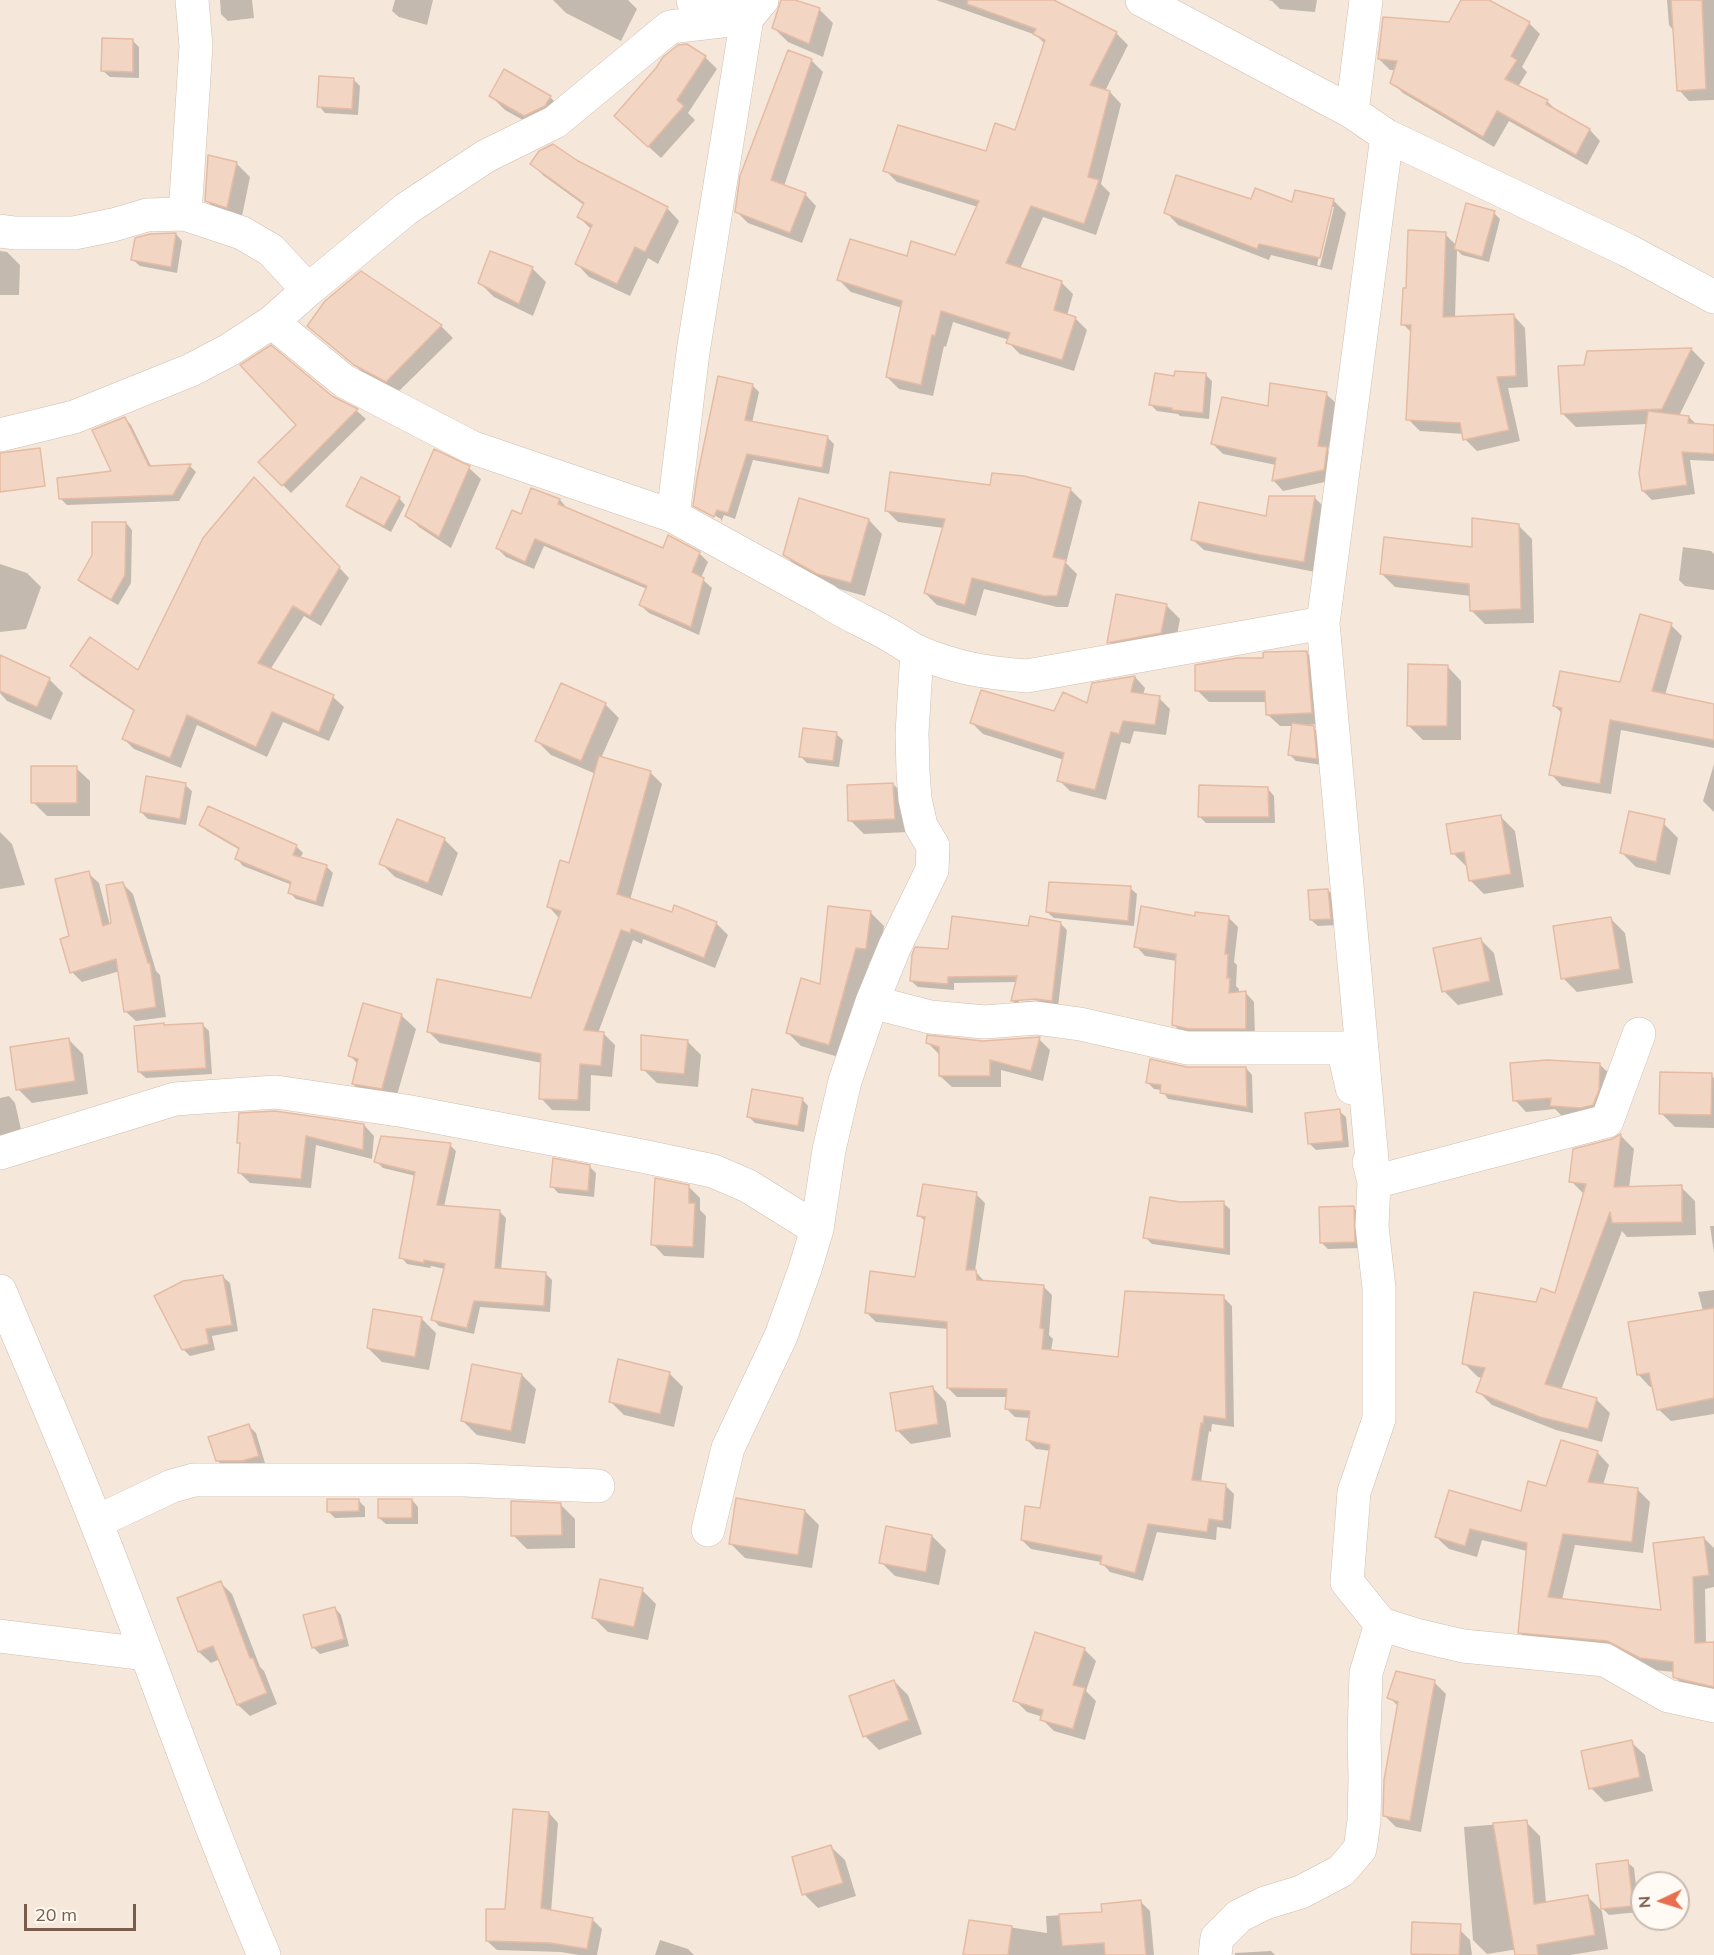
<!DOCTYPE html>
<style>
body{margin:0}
#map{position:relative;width:1714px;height:1955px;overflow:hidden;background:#fdf6ec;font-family:Mulish,sans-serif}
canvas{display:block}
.north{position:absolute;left:1630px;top:1871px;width:60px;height:60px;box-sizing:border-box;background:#fffaf3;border:2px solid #cabbb1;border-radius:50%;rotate:266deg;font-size:16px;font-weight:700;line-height:24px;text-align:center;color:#7a5c4d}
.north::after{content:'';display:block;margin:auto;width:21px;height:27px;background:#e76f51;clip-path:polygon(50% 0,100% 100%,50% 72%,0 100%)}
.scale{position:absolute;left:24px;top:1904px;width:112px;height:27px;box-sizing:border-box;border:3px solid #7a5c4d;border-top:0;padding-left:8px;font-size:18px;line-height:21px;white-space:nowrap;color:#7a5c4d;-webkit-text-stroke:4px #fffaf3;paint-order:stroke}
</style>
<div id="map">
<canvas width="1714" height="1955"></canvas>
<div class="north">N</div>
<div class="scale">20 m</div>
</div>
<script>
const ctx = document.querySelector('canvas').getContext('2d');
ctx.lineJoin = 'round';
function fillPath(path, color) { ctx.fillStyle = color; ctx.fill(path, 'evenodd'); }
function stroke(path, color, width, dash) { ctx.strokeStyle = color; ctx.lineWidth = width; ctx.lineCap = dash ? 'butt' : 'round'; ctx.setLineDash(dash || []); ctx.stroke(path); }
fillPath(new Path2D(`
 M0 0H1714V1955H0ZM1642 1883H1678V1919H1642Z`), '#f5e8da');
fillPath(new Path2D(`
 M220 0H252L254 18 228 21 221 14Z
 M395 0H433L427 25 399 17 392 11Z
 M553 0H628L637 9 621 41 566 13Z
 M782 0H789L819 9 833 23 823 57 788 42 774 28Z
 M936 0H1050L1116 33 1128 45 1105 91 1110 92 1121 104 1101 184 1110 193 1096 235 1043 217 1020 269 1061 282 1073 294 1067 316 1075 318 1087 330 1074 371 1020 354 1008 342 1009 340 953 322 946 347 944 346 933 396 899 389 887 377 902 308 851 292 839 280 908 257 956 256 978 207 897 182 885 170 987 153 1016 132 1045 44 1036 35Z
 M1268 0H1317L1315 12 1280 9 1272 1Z
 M1462 0H1486L1529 23 1540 34 1522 67 1527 72 1518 87 1547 101 1559 113 1590 130 1600 141 1587 165 1509 121 1494 147 1403 93 1392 82 1396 70H1390L1379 59 1449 24Z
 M1667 0H1714V100L1689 101 1679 90 1674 31 1669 25Z
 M132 40 139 47V78L110 77 103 71Z
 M705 57 717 69 688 113 695 120 661 158 628 128Z
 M811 60 823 72 784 186 805 194 816 206 802 243 748 223 736 211Z
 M353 79 360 86 358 115 325 113 319 106Z
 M491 96 550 97 564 111 539 129 505 110Z
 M577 162 667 208 679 221 658 264 648 258 630 296 589 277 577 264 591 229 578 216 584 205 544 176 532 164Z
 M236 163 250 177 241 221 220 214 206 200Z
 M1252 201 1293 204 1334 201 1346 213 1332 270 1271 255 1269 260 1178 225 1166 212ZM1331 207H1334L1320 266 1317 265Z
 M1494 213 1500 219 1489 262 1462 255 1457 250 1455 318 1514 316 1525 328 1528 387 1508 388 1520 441 1477 451 1465 439 1464 434 1420 431 1408 419 1412 333 1403 324 1408 290 1445 234 1456 245Z
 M176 234 182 241 177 273 140 266 133 260 150 235Z
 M0 251 7 252 20 265 19 295H0Z
 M532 268 546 282 533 316 494 297 480 283Z
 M361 273 441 326 453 338 398 392 368 377 309 326Z
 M1692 350 1705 363 1679 416 1689 417 1697 425 1714 426V461L1690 460 1695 494 1652 500 1643 491 1648 424 1576 427 1562 413 1585 366 1588 353Z
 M1206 375 1212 381 1209 419 1180 416 1178 414 1157 411 1151 405 1176 378Z
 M753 386 759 392 752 423 827 437 834 444 829 474 753 460 735 519 724 515 721 522V519L700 507V510L695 505Z
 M1326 394 1337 404 1328 451 1337 459 1334 480 1283 491 1274 481 1276 465 1223 454 1213 444 1269 408Z
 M331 397 357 411 366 419 291 493 260 462Z
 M125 418 131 425 152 468 190 466 196 472 179 501 67 505 60 498 114 472Z
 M469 468 481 479 451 548 419 527 407 515Z
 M992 486 1070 489 1082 501 1066 563 1077 574 1068 607H1057L984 589 976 616 937 605 925 593 944 528 898 522 886 510Z
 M265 489 349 578 321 626 304 616 270 670 333 697 344 707 329 741 283 722 267 757 197 725 181 768 134 749 124 739 135 712 82 676 72 666 139 673Z
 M531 490 560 500 568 509 664 550 699 553 708 562 701 578 712 588 699 635 649 613 640 605 647 589 544 546 534 569 506 557 497 548 522 516Z
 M399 498 405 505 391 532 355 512 348 505Z
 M1315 498 1326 509 1315 572 1204 550 1192 539 1267 518Z
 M869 520 882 534 865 596 832 587 799 569 785 555Z
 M126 523 132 530 131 583 118 605 86 586 79 580Z
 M1518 525 1532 539 1534 623 1485 624 1471 610V596L1395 587 1381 573 1474 549Z
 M1683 547 1711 551 1714 554V590L1685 586 1679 580Z
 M0 564 27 573 41 587 26 629 0 632Z
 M1166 605 1180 619 1175 646 1123 656 1109 642Z
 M1671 625 1682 636 1665 695 1714 706V748L1621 730 1611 794 1562 786 1551 774 1562 713 1554 706 1621 684Z
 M1306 652 1318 664 1323 724 1306 725 1313 728 1320 734 1322 765 1296 761 1289 754 1293 726H1280L1268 715 1267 702H1209L1197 690 1264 660Z
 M1448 667 1461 681V740H1423L1409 726Z
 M0 671 49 679 63 693 51 720 7 701 0 693Z
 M1135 677 1145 688 1143 695 1159 698 1170 709 1166 735 1134 731 1130 744 1121 742 1106 800 1070 791 1059 780 1064 760 983 734 972 723 1055 713 1088 705Z
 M605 704 619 718 601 758 650 772 662 784 630 900 673 914 716 923 728 935 715 968 643 939 642 944 633 940 598 1033 604 1034 615 1045 612 1077 591 1075 590 1111 552 1110 541 1098 542 1063 440 1043 428 1031 532 1000 560 919 549 907 570 864 596 774 551 755 537 741Z
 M836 734 843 740 839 767 807 763 800 756Z
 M1714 764V812L1703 801Z
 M76 768 90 781V816H47L33 802Z
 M893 784 907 798 909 832 864 834 850 820Z
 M185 785 192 791 186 825 148 819 141 812Z
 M1268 789 1274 796 1275 823H1206L1200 817Z
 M1501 817 1515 831 1524 887 1484 894 1470 880 1467 867 1453 853Z
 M1630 817 1664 824 1678 838 1670 875 1636 867 1622 853Z
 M201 824 296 846 303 853 300 858 326 866 333 873 323 907 296 899 290 893 292 885 243 866 237 859 240 850 207 831Z
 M0 832 12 844 25 885 0 889Z
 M444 839 458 853 442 896 395 877 381 863Z
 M88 873 99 883 110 925 113 924 122 883 133 894 156 971 160 975 166 1017 136 1021 125 1011 120 971 82 982 72 972 70 937Z
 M1130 888 1137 894 1134 926 1054 918 1047 912Z
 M1328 890 1334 897 1337 925 1318 926 1311 920Z
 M870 912 884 926 879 962 870 961 842 1058 801 1046 787 1032 821 986Z
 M1228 917 1238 927 1234 962 1237 965 1236 986 1239 989V993L1245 992 1254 1002 1255 1038 1183 1034 1174 1025 1177 961 1145 956 1136 946Z
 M1611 919 1625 933 1633 983 1577 992 1563 978Z
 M1060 923 1067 930 1058 1007H1019L1013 1001 1017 982 954 983V990L918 987 911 981 950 950 1029 928ZM1042 997V1000L1019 1002V999Z
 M1480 939 1494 953 1503 995 1458 1005 1444 991Z
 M364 1005 402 1016 416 1029 395 1102 367 1098 353 1084 358 1064 350 1056Z
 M202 1024 209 1031 212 1074 146 1078 139 1072 165 1027Z
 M1039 1039 1050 1050 1043 1081 1001 1070V1087H952L940 1076 939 1054 928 1043Z
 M69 1040 83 1054 88 1094 32 1103 18 1089Z
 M687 1041 701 1055 698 1087 657 1083 643 1069Z
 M1599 1064 1611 1075 1604 1116 1563 1117 1555 1109 1526 1112 1515 1100Z
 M1187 1068H1246L1252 1075 1253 1113 1168 1099 1162 1090 1154 1089 1148 1083Z
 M1711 1075 1714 1078V1128L1675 1127 1661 1113Z
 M9 1096 15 1103 22 1134 0 1139V1098Z
 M802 1099 808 1106 804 1132 755 1123 749 1117Z
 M1339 1111 1346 1117 1349 1147 1316 1150 1309 1143Z
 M364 1125 374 1136 372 1159 316 1145 311 1188 250 1183 240 1173 241 1145 238 1142Z
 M1620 1135 1634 1149 1629 1188 1681 1187 1695 1201 1696 1235 1627 1237 1622 1231 1561 1390 1596 1399 1610 1413 1602 1442 1556 1430 1492 1405 1478 1391 1482 1378 1478 1377 1464 1363 1537 1304 1556 1295 1585 1195 1571 1181 1612 1141Z
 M450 1145 456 1151 444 1207 500 1212 506 1218 501 1270 546 1274 552 1280 550 1312 480 1307 474 1334 439 1326 433 1319 445 1269 431 1266 430 1268 407 1264 401 1257 416 1176 383 1168 376 1161Z
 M590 1167 596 1173 594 1197 558 1193 552 1186Z
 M688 1186 700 1198V1210L706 1216 704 1258 664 1256 653 1244Z
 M976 1194 985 1203 975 1271 985 1282 1043 1286 1052 1295 1049 1335 1053 1339 1051 1351 1120 1359 1223 1297 1232 1306 1234 1427 1212 1424 1211 1432 1209 1431 1201 1482 1225 1485 1234 1494 1231 1529 1217 1527 1216 1540 1157 1532 1143 1581 1110 1572 1101 1562 1031 1549 1022 1540 1041 1510 1051 1451 1036 1449 1027 1440 1031 1418 1015 1417 1006 1408 1007 1397H957L948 1388V1329L876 1322 867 1313 917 1278 926 1222 919 1215Z
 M1223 1203 1230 1209V1255L1152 1244 1145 1237Z
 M1354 1208 1360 1214 1361 1248 1328 1249 1321 1242Z
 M1710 1226H1714V1253Z
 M223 1277 230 1283 238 1331 212 1336 215 1350 190 1356 183 1349Z
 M1714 1290V1414L1671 1421 1658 1409 1654 1386 1650 1387 1638 1374 1703 1311 1698 1292Z
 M422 1319 436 1333 429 1370 382 1362 368 1348Z
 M669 1373 683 1387 674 1427 624 1415 610 1401Z
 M522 1375 536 1389 525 1444 477 1435 463 1421Z
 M933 1388 946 1402 951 1437 911 1444 897 1430Z
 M249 1426 256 1433 265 1463 250 1467H224L217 1460Z
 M1597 1452 1609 1465 1603 1485 1638 1490 1650 1502 1643 1553 1575 1545 1562 1600 1662 1612 1704 1538 1714 1548V1587L1705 1589 1706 1644H1714V1696L1687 1689 1675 1677V1672L1653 1670 1532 1644 1519 1632 1527 1551 1482 1540 1477 1557 1449 1549 1436 1537 1522 1513 1547 1488Z
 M358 1500 365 1507V1517L335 1518 328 1511Z
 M412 1500 418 1507V1524H386L379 1518Z
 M561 1505 575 1519V1548L527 1549 513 1535Z
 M805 1511 819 1525 812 1568 745 1558 731 1544Z
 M932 1536 946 1550 939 1585 895 1576 881 1562Z
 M221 1583 232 1594 260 1667 264 1671 277 1704 250 1716 238 1705 220 1659 211 1663 199 1652 179 1599Z
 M642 1590 656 1604 648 1640 608 1632 594 1618Z
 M335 1608 341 1615 349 1646 320 1654 313 1647Z
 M1084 1649 1096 1661 1086 1691 1096 1701 1085 1740 1054 1731 1042 1719 1043 1717 1027 1712 1015 1700Z
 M894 1681 908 1695 922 1734 879 1750 865 1736Z
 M1434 1682 1446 1694 1421 1832 1396 1827 1384 1815 1399 1707 1389 1697Z
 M1631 1742 1645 1755 1653 1791 1605 1802 1591 1788Z
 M549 1813 558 1823 551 1912 592 1919 602 1929 597 1955H579L561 1952 497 1950 487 1941 506 1911Z
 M1526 1822 1540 1836 1546 1903 1588 1897 1602 1911 1608 1949 1570 1955H1538L1531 1947 1487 1954 1473 1940 1464 1827Z
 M831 1847 845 1860 856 1896 818 1908 804 1894Z
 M1627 1862 1634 1868 1639 1912 1609 1915 1602 1908Z
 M1141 1902 1150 1911 1154 1955H964L970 1921 1047 1933 1046 1916 1104 1913Z
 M1413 1924 1456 1926 1470 1940 1472 1955H1412Z
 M660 1940 688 1949 694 1955H655Z
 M1271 1951 1275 1955H1235V1953Z`), '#0003');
const building = new Path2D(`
 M781 0H795L820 8 809 44 772 28Z
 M968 0H1054L1117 32 1090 85 1110 91 1088 177 1099 180 1084 224 1031 206 1006 263 1062 281 1054 310 1076 317 1062 360 1006 343 1010 333 941 311 935 336 932 335 921 385 886 377 902 301 837 280 850 239 907 256 911 241 955 255 979 201 883 171 898 125 986 151 995 123 1015 130 1045 40 1033 34 1036 29 967 4Z
 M1461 0H1489L1530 22 1511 56 1517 60 1505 79 1548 100 1546 104 1590 129 1576 155 1497 111 1483 137 1390 83 1397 61 1378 59 1383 17 1449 22Z
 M1671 0H1702L1706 89 1677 91Z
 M102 38 133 39V72L101 71Z
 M687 44 706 56 677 100 684 106 648 147 614 116 656 68 663 57 678 45Z
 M788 50 812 59 771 180 806 193 790 233 735 212 740 176Z
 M504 69 551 96 545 106 524 116 489 96Z
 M319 76 354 78 352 109 317 107Z
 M553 144 578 161 668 207 645 252 635 247 617 284 575 264 592 225 577 217 584 203 530 164 539 151Z
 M208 155 237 162 227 208 205 201Z
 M1176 175 1251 199 1255 188 1292 202 1295 190 1334 199 1320 258 1259 244 1257 249 1164 213Z
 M1466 203 1495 211 1482 257 1454 249Z
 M1408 230 1446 232 1443 317 1514 314 1516 376 1497 377 1509 430 1463 440 1460 423 1406 420 1411 325H1401L1403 288H1406Z
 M176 233 171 267 131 260 135 238 150 234Z
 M490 251 533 267 519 304 478 283Z
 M361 271 442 325 386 382 354 365 307 326 325 301Z
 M271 345 332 396 358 409 282 486 258 462 296 425 240 365Z
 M1692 348 1662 409 1561 414 1558 366 1584 365 1587 351Z
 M1175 371 1206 373 1203 413 1172 410V408L1149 405 1155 373 1174 376Z
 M718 376 753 384 745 420 828 436 822 468 747 454 728 513 717 510 714 517 693 506 697 478Z
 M1270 383 1327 392 1318 446 1327 447 1324 470 1272 481 1276 458 1211 444 1222 397 1268 406Z
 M1648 411 1689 416 1688 423 1714 425V454L1682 452 1687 485 1642 491 1639 473Z
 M125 417 149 466 191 464 173 495 59 499 57 478 111 471 92 430Z
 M40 448 45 486 0 492V453Z
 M434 449 470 466 439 537 405 516Z
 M890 472 990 485 992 473 1024 476 1071 488 1053 557 1066 560 1057 596H1044L972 578 965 605 924 593 945 519 885 511Z
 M254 477 340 567 310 616 293 606 258 663 334 695 319 732 272 712 256 747 187 715 170 758 122 739 134 710 70 666 90 637 138 670 203 538Z
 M361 477 400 497 384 526 346 506Z
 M531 488 560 499 558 504 663 548 668 535 700 552 692 572 704 578 691 627 639 605 647 586 535 539 525 562 496 548 512 510 521 514Z
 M1269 496H1315L1304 562 1260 555 1191 540 1199 502 1266 516Z
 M799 498 869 519 851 583 817 574 783 555Z
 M1472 518 1519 524 1521 609 1470 611 1469 584 1380 574 1384 537 1472 547Z
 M92 522H126L125 575 111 600 78 580 92 555Z
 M1116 594 1167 604 1161 633 1107 643Z
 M1640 614 1672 623 1652 691 1714 704V740L1610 720 1600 784 1549 775 1562 708 1553 706 1560 671 1620 682Z
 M1307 651 1312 713 1266 715 1265 691H1195V665L1237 658H1263V653L1265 652Z
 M0 655 50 678 37 707 0 691Z
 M1408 664 1448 665 1447 726H1407Z
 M1135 676 1131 692 1160 696 1155 725 1123 721 1119 734 1111 732 1095 790 1057 781 1064 753 970 723 981 690 1054 711 1063 692 1087 703 1092 683Z
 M561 683 606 703 581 761 535 741Z
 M1292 723 1314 726 1317 759 1288 755Z
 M803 728 837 732 833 761 799 757Z
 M599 756 651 771 617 894 672 912 674 905 717 922 704 958 631 929 630 933 621 930 584 1030 604 1032 601 1066 580 1064 578 1100 539 1099 541 1054 427 1032 437 979 531 998 561 911 547 907 560 860 569 863Z
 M31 766H77V803H31Z
 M146 776 186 783 180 819 140 812Z
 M893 783 895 819 848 821 847 785Z
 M1199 785 1268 787 1269 817H1198Z
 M208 806 297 845 293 855 327 865 316 902 288 893 291 882 235 859 239 848 199 825Z
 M1629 811 1665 819 1656 862 1620 853Z
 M1501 815 1511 874 1469 881 1464 852 1451 854 1446 824Z
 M397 819 445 838 428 883 379 864Z
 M89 871 103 926 111 923 106 885 123 882 148 963H150L156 1007 124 1012 116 959 70 973 60 939 69 936 55 879Z
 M1049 882 1131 886 1128 921 1046 912Z
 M1328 889 1331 919 1310 920 1308 890Z
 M828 906 871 911 866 949 856 948 829 1045 786 1033 801 978 820 984Z
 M1141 906 1195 916V912L1229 916 1225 954H1228L1227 978H1230L1229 993 1246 991V1029H1189L1172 1025 1176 954 1134 947Z
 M952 916 1028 926 1030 916 1061 922 1052 1001 1035 999 1011 1001 1017 976 948 977V984L910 981 912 955 915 947 948 949Z
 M1611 917 1620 969 1561 979 1553 926Z
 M1481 938 1490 981 1442 992 1433 948Z
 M363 1003 402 1014 382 1089 352 1084 358 1059 348 1056Z
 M164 1023V1025L203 1023 206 1068 138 1072 134 1026Z
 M641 1035 688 1040 684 1074 641 1070Z
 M927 1035 983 1041 1040 1037 1031 1071 990 1060V1076H939V1047L926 1043Z
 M69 1038 75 1081 16 1090 10 1047Z
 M1150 1059 1187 1067H1246L1247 1107 1160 1093 1161 1085 1146 1083Z
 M1547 1060 1600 1063 1599 1090 1593 1105 1581 1108 1550 1106 1551 1098 1513 1101 1510 1063Z
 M1660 1072 1712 1073 1711 1115 1659 1114Z
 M752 1089 803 1098 798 1126 747 1117Z
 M1340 1109 1343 1141 1308 1144 1305 1113Z
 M275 1111 364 1124 363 1150 306 1136 301 1179 238 1173 240 1143H237L239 1113Z
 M1621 1134 1614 1187 1682 1185V1222L1612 1223 1610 1212 1545 1384 1597 1398 1588 1429 1540 1417 1476 1392 1485 1368 1462 1364 1474 1292 1536 1302 1541 1288 1555 1293 1586 1184 1569 1182 1573 1149 1612 1139Z
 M381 1136 451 1143 437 1205 500 1210 495 1268 546 1272 544 1306 474 1301 467 1328 431 1320 445 1264 424 1260V1263L399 1258 415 1172 374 1162Z
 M553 1158 590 1165 588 1191 550 1187Z
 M655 1178 689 1185V1203H695L693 1247 651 1245Z
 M923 1184 977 1192 966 1270H976L977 1280 1044 1285 1040 1328 1044 1329 1042 1349 1118 1357 1125 1291 1224 1295 1226 1419 1204 1416 1203 1424 1201 1423 1192 1480 1226 1484 1223 1521 1209 1519 1207 1532 1148 1524 1135 1573 1100 1564 1102 1556 1021 1540 1025 1506 1040 1508 1050 1445 1026 1440 1030 1411 1005 1409 1007 1389 947 1388V1322L865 1313 870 1271 915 1277 925 1217 917 1216Z
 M1150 1197 1180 1202 1224 1201V1249L1143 1238Z
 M1354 1206 1355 1242 1320 1243 1319 1207Z
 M223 1275 232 1325 206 1329 209 1344 182 1350 154 1296 183 1281Z
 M1714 1308V1398L1657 1410 1649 1373 1637 1375 1628 1322Z
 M373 1309 422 1317 415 1357 367 1348Z
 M618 1359 670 1372 660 1414 609 1402Z
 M472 1364 522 1374 511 1431 461 1421Z
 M933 1386 938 1424 896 1431 890 1393Z
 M249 1424 259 1456 242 1461H216L208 1437Z
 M1561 1440 1598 1451 1588 1482 1638 1488 1632 1542 1563 1534 1548 1597 1661 1610 1653 1543 1704 1537 1709 1575 1693 1577 1695 1643 1714 1642V1687L1675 1678 1673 1677V1662L1640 1658 1607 1641 1518 1633 1527 1543 1470 1529 1465 1546 1435 1537 1449 1490 1521 1511 1528 1481 1546 1486Z
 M736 1498 805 1510 798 1555 729 1544Z
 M327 1499H359V1511L327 1512Z
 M378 1499H412V1518H378Z
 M511 1501 561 1503 562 1535 511 1536Z
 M886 1526 932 1535 926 1572 879 1563Z
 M600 1579 643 1588 634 1627 592 1618Z
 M221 1581 250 1658H253L267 1693 237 1705 213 1646 198 1652 177 1598Z
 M335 1607 344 1639 312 1648 303 1615Z
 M1035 1632 1085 1648 1073 1685 1085 1688 1073 1729 1040 1720 1043 1710 1013 1701Z
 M1396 1671 1435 1680 1410 1821 1383 1816 1384 1780 1398 1702 1387 1698Z
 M894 1680 909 1720 863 1737 849 1696Z
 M1632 1740 1640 1777 1589 1789 1581 1751Z
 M513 1809 549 1812 541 1908 593 1918 587 1949 550 1943 486 1941V1909H505Z
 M1527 1820 1534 1904 1588 1895 1595 1935 1537 1945 1538 1955H1515L1493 1823Z
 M831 1845 843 1883 802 1895 792 1857Z
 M1628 1860 1633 1906 1601 1909 1596 1864Z
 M1141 1900 1146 1955H1105L1104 1943 1062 1946 1059 1914 1102 1912 1101 1904Z
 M969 1920 1012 1926 1008 1955H963Z
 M1412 1922 1461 1924 1459 1955 1411 1954Z`);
fillPath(building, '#f3d5c3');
stroke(building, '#e6bba3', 1.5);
const minor = new Path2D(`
 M192 0 196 46 185 214 242 233 271 250 308 290
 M762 0 747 18 693 352 673 516 824 599C842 612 862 620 882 631 894 637 906 646 918 652 956 668 986 673 1027 676L1323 623 1387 136
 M1142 0 1352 112 1387 136 1627 250 1714 297
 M1352 112 1366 0
 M0 231 15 233H74L113 225 147 215 185 214
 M272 322 344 381 471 447 673 516
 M0 435 74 417 191 370 229 350 272 322 308 290 406 209 486 156 555 122 670 27 747 18 693 0
 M872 1002 930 1017 985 1022 1036 1018 1080 1024 1187 1048H1343L1352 1088
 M0 1153 175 1099 276 1092 405 1111 642 1156 713 1171 748 1186 817 1229
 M1369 1162 1374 1182 1607 1121 1639 1034
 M0 1291C32 1368 66 1445 96 1522 153 1666 203 1813 264 1955
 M96 1522 172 1486 194 1480H465L598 1486
 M708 1530 728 1448 781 1336 805 1269 817 1229 829 1150 845 1081 872 1002 895 946 932 870 933 846 921 826 915 799 913 772 912 733 917 651
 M1381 1624 1416 1635 1463 1646 1605 1660 1668 1696 1714 1706
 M0 1636 145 1654
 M1215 1955 1217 1938 1239 1916 1265 1903 1301 1892 1341 1871 1360 1849 1364 1821 1365 1778 1364 1734 1366 1673 1381 1624 1347 1582 1354 1492 1379 1419V1288L1372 1226 1374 1182 1323 623`);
stroke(minor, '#d1beb0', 34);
stroke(minor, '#fff', 33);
</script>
